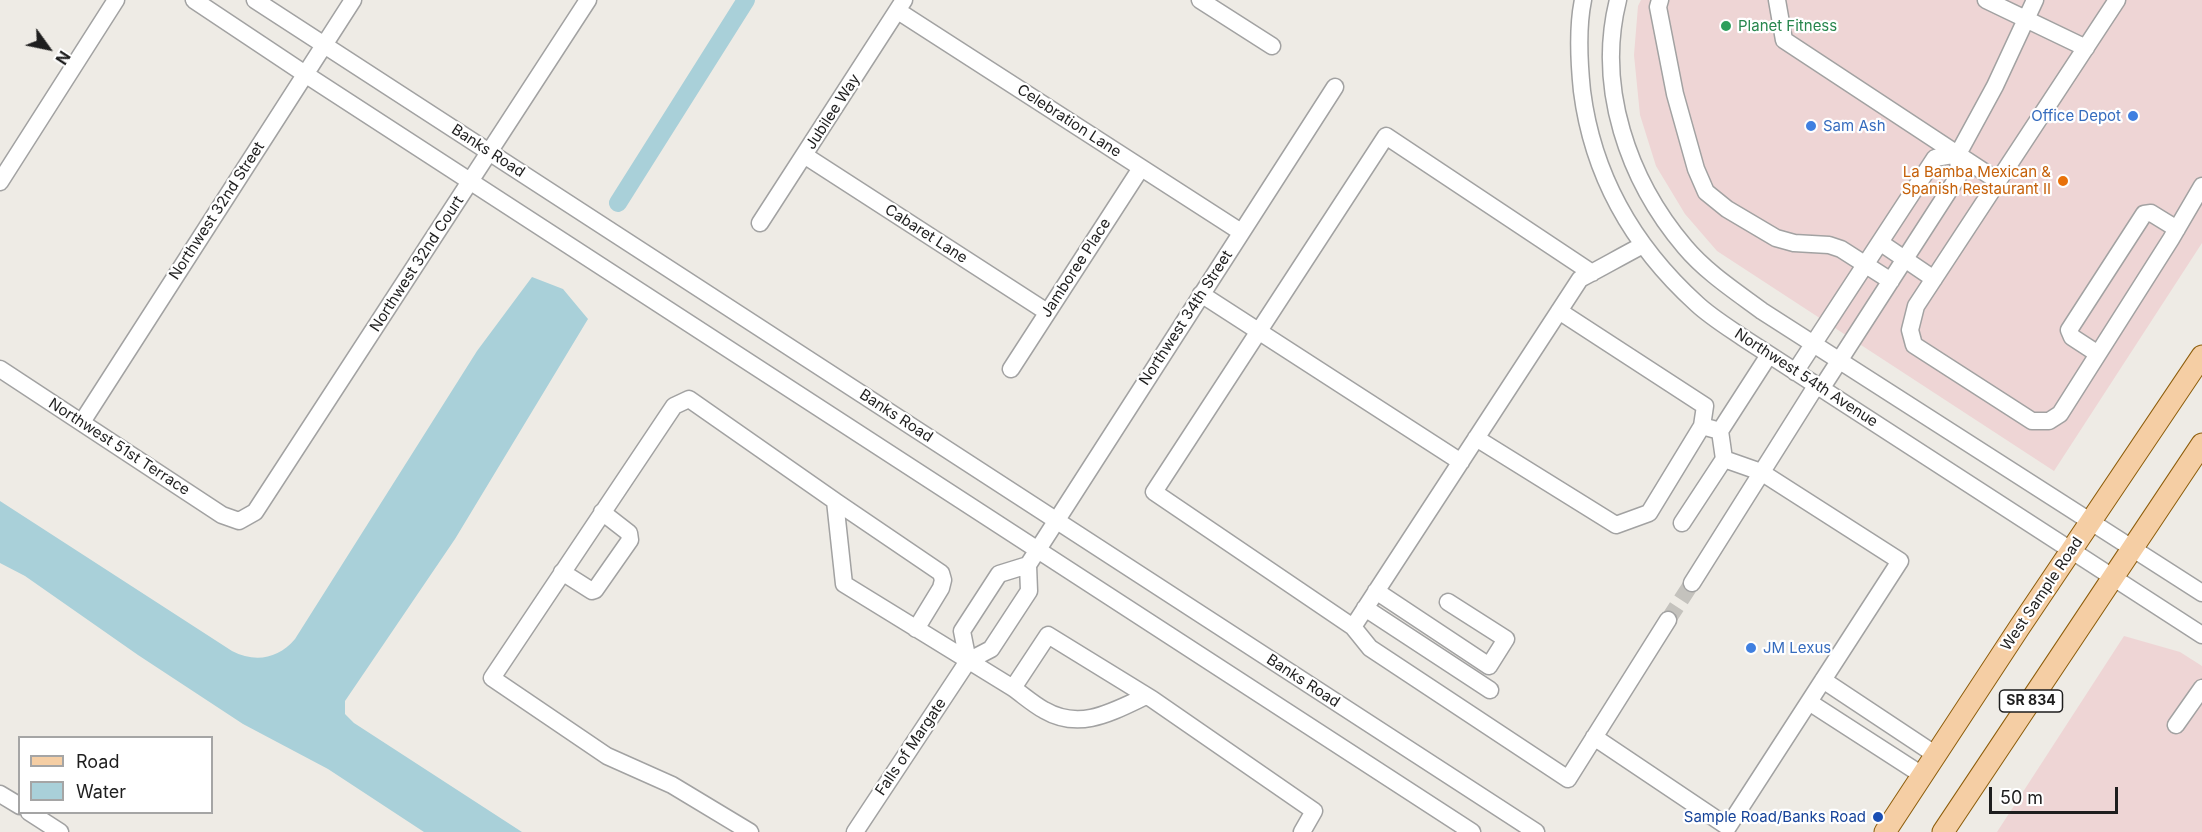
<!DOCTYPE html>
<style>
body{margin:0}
#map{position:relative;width:2202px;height:832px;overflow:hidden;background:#eeebe5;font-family:Inter,sans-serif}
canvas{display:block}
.legend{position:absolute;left:18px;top:736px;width:195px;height:78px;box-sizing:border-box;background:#fff;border:2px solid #a5a5a5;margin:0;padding:8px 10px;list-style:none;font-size:18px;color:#1e1e1e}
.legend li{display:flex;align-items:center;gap:12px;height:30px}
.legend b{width:30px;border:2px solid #a5a5a5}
.north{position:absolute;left:18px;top:18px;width:60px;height:60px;-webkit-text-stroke:4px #fff;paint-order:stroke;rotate:123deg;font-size:16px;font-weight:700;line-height:24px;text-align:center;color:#1e1e1e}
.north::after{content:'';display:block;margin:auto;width:21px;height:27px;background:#1e1e1e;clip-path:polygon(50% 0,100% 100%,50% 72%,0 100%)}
.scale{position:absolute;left:1989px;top:787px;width:129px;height:27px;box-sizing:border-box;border:3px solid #1e1e1e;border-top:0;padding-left:8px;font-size:18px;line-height:21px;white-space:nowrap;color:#1e1e1e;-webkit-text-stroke:4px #fff;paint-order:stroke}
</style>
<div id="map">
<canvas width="2202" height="832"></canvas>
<ul class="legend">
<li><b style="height:8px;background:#f5cea4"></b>Road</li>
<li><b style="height:16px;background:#a9d0d9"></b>Water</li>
</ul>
<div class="north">N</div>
<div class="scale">50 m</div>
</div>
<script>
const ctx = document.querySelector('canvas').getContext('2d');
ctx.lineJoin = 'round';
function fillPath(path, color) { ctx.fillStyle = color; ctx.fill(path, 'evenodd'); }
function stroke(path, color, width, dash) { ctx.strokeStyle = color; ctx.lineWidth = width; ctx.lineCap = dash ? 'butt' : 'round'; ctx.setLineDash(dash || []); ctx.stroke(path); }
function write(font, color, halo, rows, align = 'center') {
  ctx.font = font + ' Inter,sans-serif'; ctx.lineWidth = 4.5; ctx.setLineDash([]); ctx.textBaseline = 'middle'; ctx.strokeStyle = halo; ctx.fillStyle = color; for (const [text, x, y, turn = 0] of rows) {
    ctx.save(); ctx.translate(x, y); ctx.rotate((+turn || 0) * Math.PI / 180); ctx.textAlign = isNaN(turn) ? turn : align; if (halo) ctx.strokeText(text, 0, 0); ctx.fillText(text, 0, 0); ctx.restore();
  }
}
fillPath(new Path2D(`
 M1641 0H2202V243L2054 471 1717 251 1685 214 1656 166 1640 115 1634 55 1638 6Z
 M2124 636 2180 652 2202 666V832H1997Z`), '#eed5d5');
fillPath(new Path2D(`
 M532 277 563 289 588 319 455 539 345 701V714L354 723 522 832H424L328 769 243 724 138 655 25 576 0 563V501L232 651C255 663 278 659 295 639L477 351Z`), '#a9d0d9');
stroke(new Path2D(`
 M618 203 746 0`), '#a9d0d9', 18);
stroke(new Path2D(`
 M1668 620 1692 583`), '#c4c2bd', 16, [16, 8]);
const minor = new Path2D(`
 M194 0 305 74 1472 832
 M255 0 1536 832
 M1200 0 1272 46
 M1583 0C1577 29 1579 62 1582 91 1593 177 1633 246 1697 304 1711 317 1729 328 1745 339L2202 635
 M1618 0C1596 87 1628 180 1685 247 1706 272 1735 291 1762 311L2202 593
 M1660 0 1658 7 1675 94 1696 169 1706 192 1727 209 1776 238 1794 243 1829 245 1841 249 1891 281
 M1777 0 1784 40 1998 181
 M1986 0 2086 48
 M2117 0 1916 306 1910 330 1914 345 2032 421H2049L2060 414 2171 239 2202 186
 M898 11 1241 232
 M804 155 1047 312
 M0 182 116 0
 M760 223 904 0
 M1881 243 1934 279
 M1592 273 1386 136 1154 492 1353 627 1580 279C1601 268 1622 256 1643 245
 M1201 294 1461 462
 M1559 311 1705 406 1702 426
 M2098 354 2072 337 2069 330 2144 214 2151 213 2177 229
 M0 369 222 515 239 521 255 512 588 0
 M1011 369 1141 168
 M1795 372 1935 158 1958 154
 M1821 389 1959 175 1958 154 1995 86 2035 0
 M82 422 353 0
 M1476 438 1616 525 1649 513 1702 426 1720 431
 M835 501 941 573 943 580 941 588 916 629
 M1682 523 1724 459 1720 431 1769 355
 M562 572 592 591 595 590 630 540 629 533 602 512
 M1692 583 1816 386
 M1376 591 1489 666 1506 639 1448 602
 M1365 608 1490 690
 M1353 627 1370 648 1568 779 1668 620
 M968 661 962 631 999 574 1028 565
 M1823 680 1936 755
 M1013 688C1023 695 1033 704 1044 710 1080 731 1112 712 1146 696
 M1809 702 1922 775
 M2176 725 2202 688
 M1594 737 1728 827 1900 561 1761 472 1724 459
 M0 794 20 806
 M29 812 60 832
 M750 832 672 785 607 756 492 678 674 406 689 399 835 501 844 584 1013 688 1048 635 1152 699 1314 811 1302 832
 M855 832 968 661 991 649 1029 591 1028 565 1335 87`);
const major = new Path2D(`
 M1885 832 2019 628 2202 356
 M1943 832 2202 444`);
stroke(minor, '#a2a2a2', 19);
stroke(major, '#8d5d0b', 23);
stroke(minor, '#fff', 16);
stroke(major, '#f5cea4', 21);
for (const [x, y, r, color] of [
 [1726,26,6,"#2e9e5b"],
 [2133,116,6,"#3f7fe0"],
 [1811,126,6,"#3f7fe0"],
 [2063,181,6,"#e8710a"],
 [1751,648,6,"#3f7fe0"],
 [1878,817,6,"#1a4fb4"]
]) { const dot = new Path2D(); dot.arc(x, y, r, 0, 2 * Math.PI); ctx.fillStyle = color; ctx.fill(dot); stroke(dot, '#fff', 2); }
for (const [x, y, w] of [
 [2031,701,63]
]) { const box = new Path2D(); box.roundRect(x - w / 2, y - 11, w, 22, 4.5); ctx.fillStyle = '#fff'; ctx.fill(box); stroke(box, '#1e1e1e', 1.5); }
write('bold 14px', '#1e1e1e', null, [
 ["SR 834",2031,701]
]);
write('15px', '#27864d', '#fff', [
 ["Planet Fitness",1738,26]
], 'left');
write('15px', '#1e1e1e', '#fff', [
 ["Jubilee Way",833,112,-57],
 ["Celebration Lane",1069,121,33],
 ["Banks Road",488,151,33],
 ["Northwest 32nd Street",217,211,-57],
 ["Cabaret Lane",926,234,33],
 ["Northwest 32nd Court",417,264,-57],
 ["Jamboree Place",1076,268,-57],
 ["Northwest 34th Street",1186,318,-57],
 ["Northwest 54th Avenue",1806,378,33],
 ["Banks Road",896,416,33],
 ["Northwest 51st Terrace",119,447,33],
 ["West Sample Road",2042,594,-56],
 ["Banks Road",1303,681,33],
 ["Falls of Margate",911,747,-56]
]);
write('15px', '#366cbe', '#fff', [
 ["Office Depot",2121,116,"right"],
 ["Sam Ash",1823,126],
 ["JM Lexus",1763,648]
], 'left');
write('15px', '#c56008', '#fff', [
 ["La Bamba Mexican &",2051,172],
 ["Spanish Restaurant II",2051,189]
], 'right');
write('15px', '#164399', '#fff', [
 ["Sample Road/Banks Road",1866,817]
], 'right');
</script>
